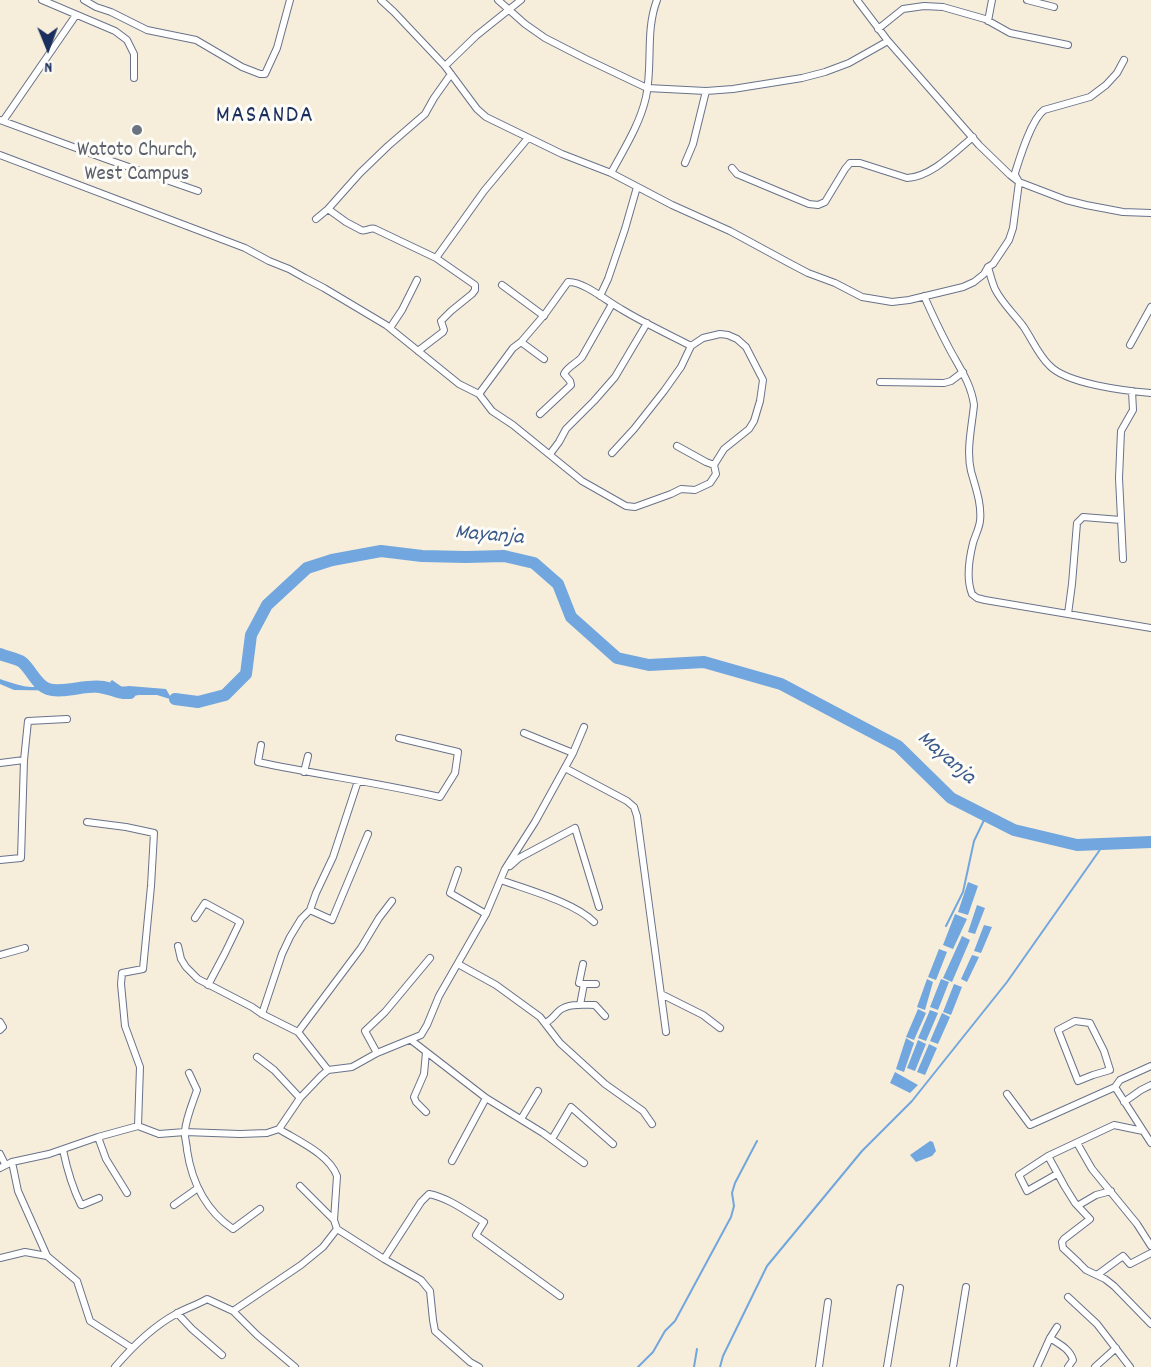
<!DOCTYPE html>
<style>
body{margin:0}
#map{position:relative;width:1151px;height:1367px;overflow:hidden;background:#f6eedb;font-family:Dekko,sans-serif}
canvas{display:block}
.north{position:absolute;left:18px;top:18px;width:60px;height:60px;-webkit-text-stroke:4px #fdfcf7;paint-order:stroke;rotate:179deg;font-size:16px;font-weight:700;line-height:24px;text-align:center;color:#1b2f5e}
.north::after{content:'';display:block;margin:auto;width:21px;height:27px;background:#1b2f5e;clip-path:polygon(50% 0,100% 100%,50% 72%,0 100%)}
</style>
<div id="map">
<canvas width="1151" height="1367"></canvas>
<div class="north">N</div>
</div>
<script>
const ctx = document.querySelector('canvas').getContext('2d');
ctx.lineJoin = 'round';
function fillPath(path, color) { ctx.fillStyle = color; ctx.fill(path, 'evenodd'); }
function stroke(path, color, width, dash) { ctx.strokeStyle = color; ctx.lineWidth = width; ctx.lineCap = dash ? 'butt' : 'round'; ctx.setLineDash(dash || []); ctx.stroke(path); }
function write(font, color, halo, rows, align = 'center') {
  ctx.font = font + ' Dekko,sans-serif'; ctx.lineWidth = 6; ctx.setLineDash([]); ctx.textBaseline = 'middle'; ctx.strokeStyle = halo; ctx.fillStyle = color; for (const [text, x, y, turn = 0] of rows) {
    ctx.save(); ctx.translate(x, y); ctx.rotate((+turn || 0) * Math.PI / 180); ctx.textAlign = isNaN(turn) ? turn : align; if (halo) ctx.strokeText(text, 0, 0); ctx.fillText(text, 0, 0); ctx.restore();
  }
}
fillPath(new Path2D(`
 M0 679C15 684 29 690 44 685L101 687 115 692 117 689 110 682 112 680 122 687 129 686 166 689 170 696H183L191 701 173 700 157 695H139L121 698 90 691 14 690 0 684Z
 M968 882 978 886 968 915 958 912Z
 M977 905 985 908 975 934 968 932Z
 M955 914 967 919 953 949 943 945Z
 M984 925 992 927 981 953 974 951Z
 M962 936 970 940 952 982 943 978Z
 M939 949 947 952 936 980 928 977Z
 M972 955 979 957 967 982 961 979Z
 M927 979 933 982 925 1010 917 1007Z
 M941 979 949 982 938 1010 930 1007Z
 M954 984 962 987 951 1015 943 1012Z
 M918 1009 926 1013 914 1040 906 1037Z
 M930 1010 938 1013 926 1041 918 1038Z
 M942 1013 950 1017 938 1044 930 1041Z
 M906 1038 914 1043 904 1072 896 1069Z
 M918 1040 926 1044 915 1071 907 1068Z
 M929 1044 937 1048 925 1075 917 1072Z
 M895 1072 918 1085 910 1093 890 1083Z
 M930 1141 933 1142 936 1151 932 1156 916 1162 910 1155Z`), '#71a6de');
stroke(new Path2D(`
 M946 926 963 892 974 841 986 816
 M638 1367 653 1352 665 1331 675 1321 731 1217 734 1206 732 1193 735 1183 757 1141
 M694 1367 697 1349
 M720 1367 723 1356 767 1266 862 1151 912 1101 1007 982 1104 844`), '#71a6de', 2);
stroke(new Path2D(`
 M0 654C7 657 16 658 22 662 31 669 36 685 48 689 63 694 86 684 103 687 115 689 115 694 130 693
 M175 699 198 702 225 695 246 674 251 635 267 605 307 568 332 560 381 551 422 556 466 557 504 556 534 563 558 584 571 617 617 658 649 665 704 662 781 684 898 746 951 798 1014 830 1077 845 1151 842`), '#71a6de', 12);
const minor = new Path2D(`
 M42 0 115 31 127 40 134 54V78
 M84 0 96 7 111 12 147 30 196 40 242 67 260 74H265L277 48 290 0
 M381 0 394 12 445 66 477 109 486 117 562 154 611 173 672 205 730 231 789 263 808 273 835 283 862 297 892 302 909 300 963 287 974 282 984 274 988 267 993 264 1009 240 1013 228 1019 182 1015 175V173C1020 157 1031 120 1044 110L1090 97 1106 85 1117 73 1124 60
 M498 0 525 24 545 38 586 59 647 88 706 91 733 89 802 78 825 72 849 63 888 41
 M857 0 888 41 979 145 1010 175 1019 182 1066 200 1086 205 1123 212 1151 213
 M1027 0 1054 7
 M988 21 992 0
 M878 29 903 9 924 6 943 7 985 19 1010 33 1068 45
 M445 66 476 36 521 0
 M0 120 106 159 198 191
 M3 121 76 15
 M0 155 245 248 269 261 289 269 305 278 324 288 386 325 459 384 479 394 492 411 513 425 582 481 626 506 635 507 671 494 681 489 695 490 710 483 716 474 714 465
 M685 163 693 144 706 91
 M732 168 737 174 780 192 809 204 818 205 825 202 845 169 850 163H860L907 178C931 177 955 152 973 137
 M611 173C624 149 640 124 646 97 653 65 645 31 657 0
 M328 209 346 222 361 230C366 232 370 227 375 229L436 258 475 285V290L472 294 451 311 441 321 444 330 443 332 418 351
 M316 219 328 209 360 173 388 146 425 114 434 98 451 74
 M436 258 484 191 528 138
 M988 267C990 274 992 282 995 289 1002 303 1014 314 1023 326 1032 339 1038 354 1049 365 1066 384 1126 391 1151 393
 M502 285 544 316
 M600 296 608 279 625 229 637 187
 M924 296C932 314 940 331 949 348 959 367 971 383 974 405 972 426 966 450 971 471 975 486 982 504 980 521 979 529 975 536 973 543 969 559 966 579 972 594L977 598 985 600 1151 628
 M390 328 402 310 417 280
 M521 342 544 359
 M1130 345 1151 307
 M880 382 944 383 951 381 963 372
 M479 394 513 348 521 342 545 314 568 282C583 281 608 302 621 309 644 323 668 334 691 346
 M540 414 571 385 570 381 564 374C567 367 577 363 582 357L612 304
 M677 446 706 462 714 465
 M612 453 634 429 664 391 681 367 691 346 703 338 720 334 728 335 737 339 746 347 763 380 760 401 754 421 749 429 724 449 714 465
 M550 454 559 442 566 429 594 401 615 377 647 323
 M1123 559 1119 478 1121 431 1133 410 1132 391
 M1068 614 1072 584 1077 523 1083 517 1121 520
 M524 733 573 753
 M261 745 258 762C319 775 380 783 440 797L455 773 458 752 399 738
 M0 763 24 760
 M565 768 627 801 634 807 637 816 666 1032
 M304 772 308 756
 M87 822 126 827 154 833 151 886 143 969 122 973 121 984 125 1026 140 1067 138 1126
 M0 860 21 858 24 760 28 721 67 719
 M510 866 519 858 575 828 599 907
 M458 870 450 893 486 914
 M501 880C528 890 574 902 594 922
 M310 910 332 920 368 834
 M195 918 205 903 240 922 225 953 208 985
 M178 946 181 959 186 967 198 979 252 1007 262 1014 298 1032 328 1070
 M0 955 25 948
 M458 964 496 985 540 1017 560 1043 605 1084 643 1111 652 1124
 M584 984H596
 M661 994 703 1015 720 1028
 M580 1005 584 984 579 983 583 964
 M262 1014 282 954 290 937 301 919 310 910 316 893 333 857 358 781
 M1075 1021 1090 1023 1104 1051 1110 1070 1093 1075 1078 1081 1058 1030Z
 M0 1022 3 1027 0 1030
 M545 1023C552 1020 555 1014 560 1010 569 1003 584 1005 595 1005L605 1016
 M298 1032 361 948 379 918 392 901
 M411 1040 486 1098 543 1133 584 1163
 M377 1053 365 1031 385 1012 430 958
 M257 1057 274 1070 300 1098
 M189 1073 197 1090C193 1102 186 1118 185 1131 184 1137 187 1144 187 1150 192 1183 205 1210 233 1229L260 1209
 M1115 1087 1151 1143
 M1007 1094 1030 1125 1115 1087 1120 1080 1151 1066
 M1124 1102 1141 1090 1151 1085
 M426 1112 416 1102 414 1097 424 1074 426 1052
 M521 1119 538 1091
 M279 1129C298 1141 329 1154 337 1176L334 1220 337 1229 384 1259 421 1280 430 1291 433 1320 435 1331 470 1362 479 1367
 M98 1137 106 1159 127 1193
 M552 1139 571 1107 613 1144
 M1077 1143 1092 1169 1137 1224 1151 1246
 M63 1150C67 1169 72 1187 81 1205H82L99 1198
 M0 1154 5 1164
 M1048 1156 1065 1187 1075 1203 1090 1219 1064 1239 1062 1242 1063 1248 1079 1263 1086 1270 1105 1279 1114 1286 1151 1324
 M452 1161 486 1098
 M12 1162 18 1191 47 1256
 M0 1168 12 1162 49 1154 98 1137 138 1126 159 1134 185 1132 240 1134 267 1133 279 1129 300 1098 321 1076 328 1070 352 1067 377 1053 421 1035 427 1025 439 996 486 914 505 869 535 822 573 753 584 727
 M1057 1174 1027 1191 1019 1175 1048 1156 1114 1125 1143 1131
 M300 1186 334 1220
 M174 1205 198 1188
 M1079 1205 1096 1195 1111 1191
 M0 1258 25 1252 47 1256 77 1281 90 1321 132 1348
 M384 1259 421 1202 429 1194C449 1198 467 1212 484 1222L476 1235 560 1296
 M1097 1275 1123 1256 1130 1264 1151 1253
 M1068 1297 1097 1324 1130 1367
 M233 1311 257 1335 295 1367
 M177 1313 192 1329 222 1355
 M1050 1338C1059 1344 1070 1349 1073 1360L1068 1367
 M115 1367C133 1346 152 1327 176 1314 186 1308 197 1305 207 1299L233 1311 301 1265 323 1247 337 1229
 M819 1367 828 1302
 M887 1367 900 1288
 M953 1367 966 1287
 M1037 1367 1050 1338 1057 1327
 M1095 1367 1116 1348`);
stroke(minor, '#68728a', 8);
stroke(minor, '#fff', 6);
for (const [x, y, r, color] of [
 [137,130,6,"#6b7280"]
]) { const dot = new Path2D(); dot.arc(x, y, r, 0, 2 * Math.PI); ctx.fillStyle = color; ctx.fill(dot); stroke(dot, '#fdfcf7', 2); }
write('21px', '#5b616d', '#fdfcf7', [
 ["Watoto Church,",137,152],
 ["West Campus",137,176]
]);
write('italic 22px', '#39598b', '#fdfcf7', [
 ["Mayanja",489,537,5],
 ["Mayanja",945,759,41]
]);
ctx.letterSpacing = '1.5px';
write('24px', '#1b2f5e', '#fdfcf7', [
 ["MASANDA",265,118]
]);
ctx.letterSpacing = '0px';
</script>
